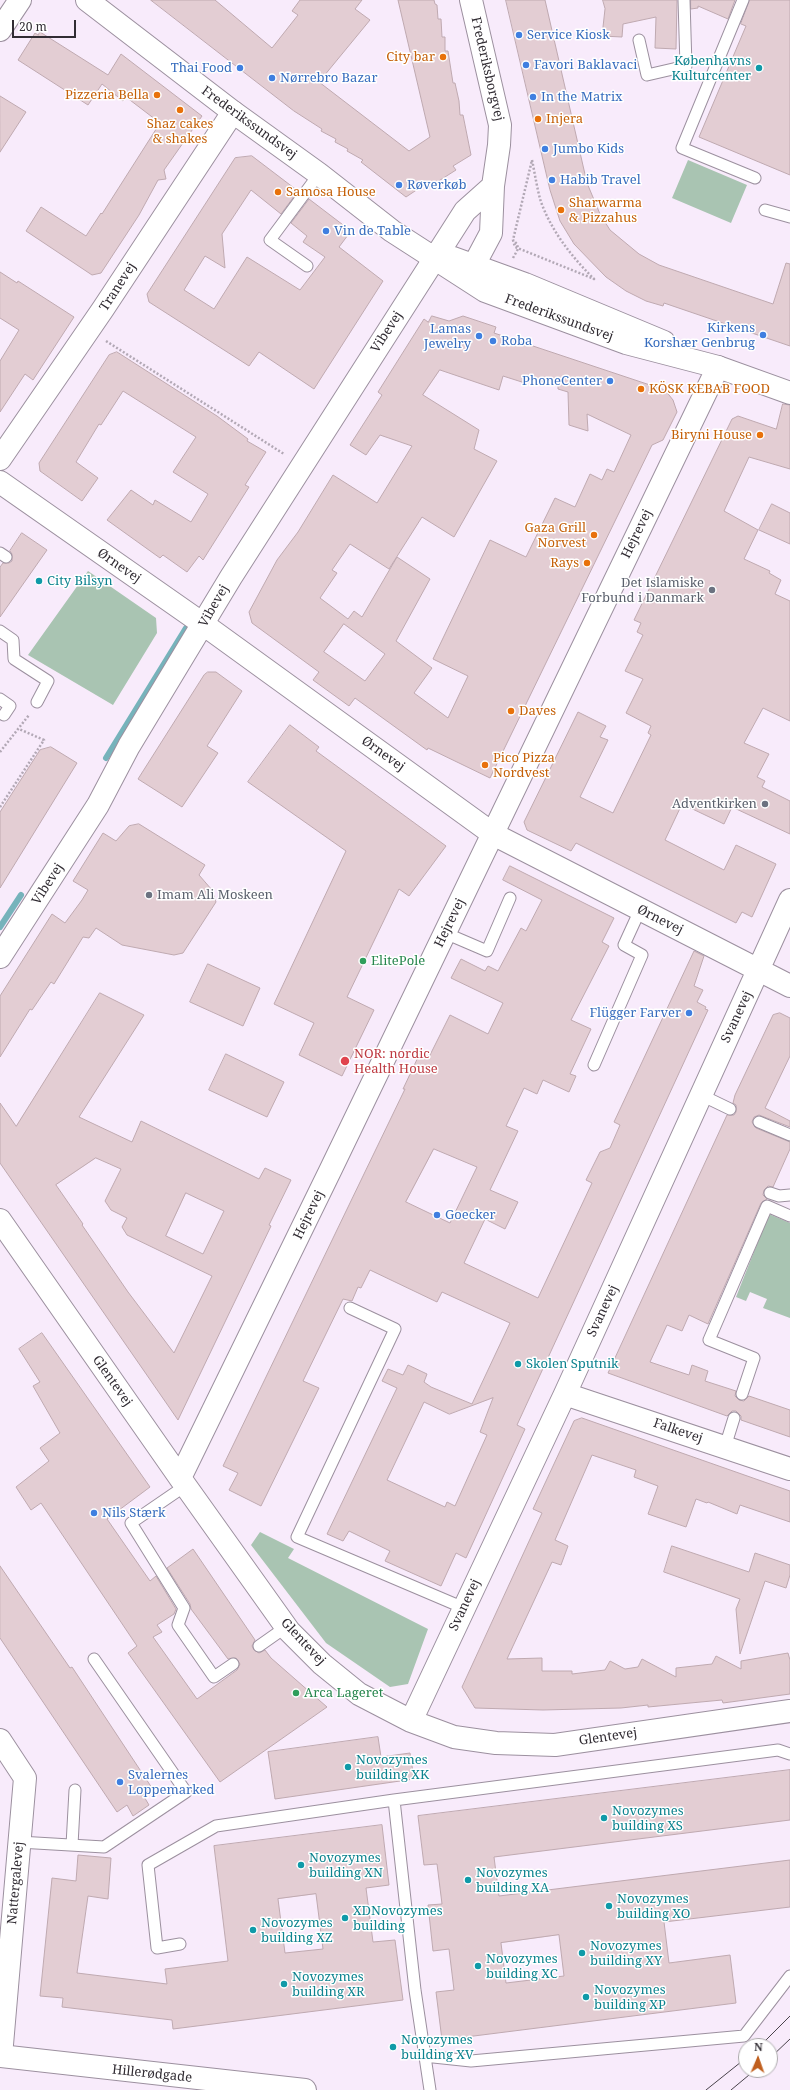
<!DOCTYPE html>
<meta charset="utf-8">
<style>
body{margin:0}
#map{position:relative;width:790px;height:2090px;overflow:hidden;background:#f8ebfb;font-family:"Noto Serif",serif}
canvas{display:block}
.north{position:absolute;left:738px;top:2038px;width:40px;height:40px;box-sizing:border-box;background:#fff;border:1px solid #adabad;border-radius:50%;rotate:2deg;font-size:11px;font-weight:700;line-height:16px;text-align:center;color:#312c33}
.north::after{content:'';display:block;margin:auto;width:14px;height:18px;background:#c05f1e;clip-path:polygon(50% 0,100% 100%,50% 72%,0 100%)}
.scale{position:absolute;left:12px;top:20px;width:64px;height:18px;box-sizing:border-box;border:2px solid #312c33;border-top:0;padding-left:5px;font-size:12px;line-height:14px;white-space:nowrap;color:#312c33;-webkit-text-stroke:3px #fff;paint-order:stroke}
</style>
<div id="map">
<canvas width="790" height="2090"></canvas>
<div class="north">N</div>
<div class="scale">20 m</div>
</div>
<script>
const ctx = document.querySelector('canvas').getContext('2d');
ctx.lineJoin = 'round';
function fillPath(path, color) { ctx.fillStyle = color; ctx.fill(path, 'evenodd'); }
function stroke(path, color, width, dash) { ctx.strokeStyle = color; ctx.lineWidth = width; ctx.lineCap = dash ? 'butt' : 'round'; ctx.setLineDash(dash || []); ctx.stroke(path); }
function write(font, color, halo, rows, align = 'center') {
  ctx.font = font + ' "Noto Serif",serif'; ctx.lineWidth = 3; ctx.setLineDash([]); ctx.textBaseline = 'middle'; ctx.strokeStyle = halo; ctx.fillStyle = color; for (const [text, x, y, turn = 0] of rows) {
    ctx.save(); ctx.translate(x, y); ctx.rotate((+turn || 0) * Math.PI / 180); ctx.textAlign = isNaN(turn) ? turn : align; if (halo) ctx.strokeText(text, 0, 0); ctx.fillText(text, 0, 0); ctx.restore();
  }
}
fillPath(new Path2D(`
 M688 160 747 185 731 223 672 198Z
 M88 571 156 618 157 633 113 705 28 655Z
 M769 1214 790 1223V1318L763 1308 767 1299 750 1292 746 1301 736 1297Z
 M260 1532 294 1549 288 1558 428 1629 408 1684 390 1687 326 1643 251 1545Z`), '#a9c4b2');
stroke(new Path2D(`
 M106 758 186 628
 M0 927 21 895`), '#76b3bb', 6);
const building = new Path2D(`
 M151 0H215L272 48 298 15 292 11 300 0H362L355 9 370 20 319 82 409 151 430 137 398 0H434L435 4 437 5 438 19H441L442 37H445V51H448L453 83H455L459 101 460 115H463L471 155 453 166 456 170 426 189 424 185 406 197 361 162 363 160 347 151 348 149 335 142 336 139 321 131 322 129 294 111Z
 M506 0H545L587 183 600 214 610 230 639 254 659 265 773 304 786 263 790 264V346L664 303 663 306 646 301 626 291 606 277 574 244 560 221 550 190Z
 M603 0H677L676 49 655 48 656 17 623 24 622 37 602 36 605 9Z
 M691 0H735L728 19 698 6V8L691 9Z
 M750 0H790V175L699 137 746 26 741 24Z
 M40 32 108 75 121 54 202 116 164 170 166 179 158 180 139 215 101 273 92 275 26 231 41 207 86 236 101 213 102 214 160 123 126 97 123 101 102 84 88 105 18 60 35 33 38 35Z
 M0 96 26 112 0 152Z
 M252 156 298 191 281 214 251 190 222 234 225 268 205 256 184 290 214 309 247 257 300 290 325 257 303 242 307 236 291 223 309 199 351 231 339 247 383 281 314 389 259 352 249 366 149 302 147 294 235 158Z
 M0 272 17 283 18 281 74 317 33 380 25 374 0 412V361L19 330 0 318Z
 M432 316 449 321 463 316 496 327 494 333 665 390 673 400 677 412 663 440 652 445 490 778 428 748 427 750 355 698 349 706 313 680 319 672 252 623 249 612 277 560 298 532 333 475 377 503 412 446 380 435 366 455 350 445 382 395 378 392 424 319 428 322ZM440 370 499 390 503 376 525 383 528 376 544 382 558 381V389L568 392 569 425 588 431 587 414 631 435 614 472 607 469 602 480 590 474 575 507 555 498 526 557 490 540 433 659 468 676 448 718 414 693 432 668 396 641 430 579 397 557 362 617 354 611 348 619 320 598 337 573 332 570 350 544 389 569 422 517 454 537 497 461 474 449 479 430 423 395ZM344 624 385 654 365 681 324 652Z
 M117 352 217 416 248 439 247 441 266 452 245 485 249 487 203 560 199 556 187 572 163 555 160 558 107 520 131 490 153 505 155 500 191 522 208 494 173 472 196 437 123 391 101 425 99 424 76 462 98 478 82 501 40 471 39 463 109 355Z
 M783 404 790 405V469L749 457 724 511 758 530 744 559 770 571 769 573 781 580 775 594 790 601V721L763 708 744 743 769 754 757 777 765 781 762 787 790 801V834L732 807 724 824 682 804 665 840 724 870 736 845 776 864 752 917 742 912 736 923 576 843 571 851 527 830 524 822 578 712 606 726 600 737 608 740 580 797 613 813 651 735 648 733 651 726 626 713 643 679 625 671 643 635 637 632 641 623 634 620 732 419 738 416 776 429Z
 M772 504 790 513V544L759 530Z
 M22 533 47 550 0 617V567L3 563H9L12 561V554L10 551Z
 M208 672H216L242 691 207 746 218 753 182 807 138 779 204 675Z
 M290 725 319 747 316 751 446 846 409 896 399 889 347 997 374 1010 342 1076 299 1055 314 1023 274 1004 346 851 248 782Z
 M51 747 77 763 0 888V812L40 750Z
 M139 824 205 865 199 875 212 890 216 902 183 953 174 955 122 945 96 928 89 938 83 937 54 984 51 982 32 1010 30 1009 0 1057V996L52 914 65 923 82 900 88 890 73 881 103 833 116 841 129 826Z
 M510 866 614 918 602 942 609 946 571 1020 591 1029 570 1074 576 1076 569 1092 543 1080 537 1094 524 1088 506 1126 518 1131 490 1190 518 1202 505 1229 485 1219 464 1263 538 1298 592 1183 586 1180 600 1152 610 1148 620 1125 614 1122 694 951 704 956 694 986 703 990 697 1002 706 1007 705 1009 708 1010 517 1425 525 1429 466 1558 456 1553 441 1586 385 1561 390 1551 349 1531 343 1541 327 1534 397 1388 382 1381 388 1369 403 1375 408 1365 427 1374 424 1382 431 1387 472 1404 510 1323 442 1292 437 1302 370 1270 361 1288 358 1287 352 1301 343 1299 303 1381 319 1388 261 1506 229 1490 238 1473 223 1466 405 1089H403L420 1053 429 1057 450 1015 488 1034 503 1003 451 978 461 959 485 971 488 966 498 971 521 928 526 931 542 900 503 880ZM434 1149 477 1167 450 1223 406 1202ZM493 1398 480 1432 487 1435 455 1506 447 1502 445 1507 387 1480 424 1402 449 1414Z
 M208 964 260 988 243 1026 190 1002Z
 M100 993 144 1015 79 1117 132 1142 141 1121 259 1179 265 1168 291 1180 269 1225 271 1226 178 1420 0 1163V1103L16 1126ZM96 1158 121 1169 105 1201 111 1210 127 1218 122 1227 127 1235 212 1276 174 1353 128 1292 82 1225 83 1224 56 1185ZM186 1193 224 1211 203 1254 166 1236Z
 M780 1013 790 1018V1056L765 1108 790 1121V1127L759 1115 754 1117 752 1122 756 1128 790 1142V1149L773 1187 768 1186 764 1190 763 1195 767 1199 761 1203 708 1324 689 1315 682 1331 667 1325 650 1362 689 1375 692 1365 708 1371 705 1381 736 1391 735 1396 739 1400 744 1401 749 1396 790 1410V1437L741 1420V1416L736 1411H732L727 1416 608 1373 727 1115H734L736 1112V1105L733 1103 735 1095 773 1015Z
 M226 1054 284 1082 267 1117 209 1090Z
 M42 1333 150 1487 107 1519 150 1581 156 1576 176 1609 174 1614 157 1625 162 1632 153 1637 197 1699 237 1670 240 1664 236 1658 228 1659 191 1609 190 1604 167 1568 193 1549 255 1640 252 1646 254 1650 259 1653 265 1650 271 1658 327 1707 220 1782 128 1653 137 1646 41 1503 31 1510 16 1487 49 1461 40 1448 60 1433 33 1386 40 1382 19 1349Z
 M582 1418 790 1491V1522L740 1505 737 1514 708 1502 707 1503 696 1499 686 1527 648 1514 658 1486 634 1477 636 1470 592 1455 555 1540 568 1546 561 1565 552 1562 507 1659 542 1658V1671H572V1674L605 1670 610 1661 625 1669 638 1667 642 1659 676 1677V1668L712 1664 716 1656 741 1669V1661L788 1653 790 1660V1694L723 1703 722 1700 648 1707V1705L621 1708 543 1710 475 1708 462 1687 542 1513 533 1509 574 1421Z
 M672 1546 749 1572 755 1553 790 1565V1575L786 1588 765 1581 740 1654 736 1609 740 1599 664 1572Z
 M0 1566 70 1668 72 1667 152 1788 143 1795 149 1805 133 1816 127 1805 117 1812 0 1638Z
 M378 1737 381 1757 410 1753 414 1779 275 1799 268 1752Z
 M790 1770V1820L494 1857 499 1896 790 1860V1907L664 1922 669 1963 730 1955 736 2003 442 2040 436 1992 454 1990 449 1949 433 1951 428 1905 442 1904 437 1864 424 1865 418 1816ZM559 1935 564 1976 506 1983 501 1943Z
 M382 1825 389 1885 366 1888 373 1942 395 1940 403 2000 173 2029 172 2020 62 2007 63 1998 40 1996 52 1878 76 1881 78 1855 111 1858 108 1899 88 1896 77 1973 167 1984 165 1969 228 1961 214 1846ZM316 1894 323 1949 285 1953 278 1899Z`);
fillPath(building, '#e3cdd3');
stroke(building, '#bfa9b0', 1);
const service = new Path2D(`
 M743 0 682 148 755 178
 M639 40 647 75 686 66 684 0
 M765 210 790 217
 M307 266 270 240 319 174
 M0 553 6 557
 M0 631 13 640 14 659 48 681 37 702
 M0 699 10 706 4 715
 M445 933 487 951 510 898
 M594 1065 642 955 624 945 640 910
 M701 1095 730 1109
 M759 1122 790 1135
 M770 1193 779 1196 790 1195
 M350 1308 395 1329 297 1537 464 1608
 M742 1394 754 1358 709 1340 767 1206 790 1216
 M725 1447 734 1418
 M185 1486 131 1523 184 1608 178 1625 214 1677 233 1664
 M259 1646 286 1627
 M394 1800 778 1750 790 1754
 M19 1842 104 1847 186 1792 94 1659
 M72 1845 75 1790
 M180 1944 157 1948 148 1865 216 1826 394 1800 415 1990 430 2090
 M424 2056 471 2061 744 2036 790 1976`);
const minor = new Path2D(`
 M0 30 20 0
 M0 459 103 309 233 112
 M0 482 203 624 493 834 790 986
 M0 957 98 805 129 746 231 577 435 258
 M0 1220 180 1478 289 1631 322 1664 359 1694 411 1721 454 1737 496 1743 555 1745 790 1711
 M565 1394 790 1469
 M180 1478 330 1171 718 367
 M411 1721 565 1394 790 900
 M0 1740 25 1778 1 2056`);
const tertiary = new Path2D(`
 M87 0 233 112 319 174 392 231 485 291 626 343 718 367 790 393
 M445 255 525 284 664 342
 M435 258 465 211 493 186
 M459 269 474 265 491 233 493 186 499 145 500 125 471 0
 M0 2056 305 2090`);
stroke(service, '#9c909f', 13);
stroke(minor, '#9c909f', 24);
stroke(tertiary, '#9c909f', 24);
stroke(new Path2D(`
 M532 160C535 174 537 189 541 202 552 232 572 257 594 279L515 247 513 240Z
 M513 258 518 249 517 244 513 240
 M106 341 284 454
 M0 752 29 715
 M0 807 44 740 19 729`), '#b2a8b5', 2.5, [2, 2]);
stroke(service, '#fff', 11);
stroke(minor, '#fff', 22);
stroke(tertiary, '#fff', 22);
stroke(new Path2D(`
 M760 2046 790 2016
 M770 2058 790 2039
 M706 2090 746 2058
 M731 2090 755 2070`), '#48424a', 1);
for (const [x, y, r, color] of [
 [519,35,4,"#3f7fe0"],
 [443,57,4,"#e8710a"],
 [526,65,4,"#3f7fe0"],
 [240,68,4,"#3f7fe0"],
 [759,68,4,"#0f9aa8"],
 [272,78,4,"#3f7fe0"],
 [157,95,4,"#e8710a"],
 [533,97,4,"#3f7fe0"],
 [180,110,4,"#e8710a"],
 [538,119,4,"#e8710a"],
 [545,149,4,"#3f7fe0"],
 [552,180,4,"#3f7fe0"],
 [399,185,4,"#3f7fe0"],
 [278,192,4,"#e8710a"],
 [561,210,4,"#e8710a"],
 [326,231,4,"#3f7fe0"],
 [763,335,4,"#3f7fe0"],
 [479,336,4,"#3f7fe0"],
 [493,341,4,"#3f7fe0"],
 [610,381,4,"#3f7fe0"],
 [641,389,4,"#e8710a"],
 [760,435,4,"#e8710a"],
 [594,535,4,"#e8710a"],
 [587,563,4,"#e8710a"],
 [39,581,4,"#0f9aa8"],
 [712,590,4,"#6b7280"],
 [511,711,4,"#e8710a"],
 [485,765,4,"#e8710a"],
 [765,804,4,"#6b7280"],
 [149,895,4,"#6b7280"],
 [363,961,4,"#2e9e5b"],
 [689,1013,4,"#3f7fe0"],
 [345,1061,5,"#e0444e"],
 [437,1215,4,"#3f7fe0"],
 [518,1364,4,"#0f9aa8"],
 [94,1513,4,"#3f7fe0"],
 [296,1693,4,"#2e9e5b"],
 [348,1767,4,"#0f9aa8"],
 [120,1782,4,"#3f7fe0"],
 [604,1818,4,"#0f9aa8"],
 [301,1865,4,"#0f9aa8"],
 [468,1880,4,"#0f9aa8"],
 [609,1906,4,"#0f9aa8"],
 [345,1918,4,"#0f9aa8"],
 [253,1930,4,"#0f9aa8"],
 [582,1953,4,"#0f9aa8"],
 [478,1966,4,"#0f9aa8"],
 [284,1984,4,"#0f9aa8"],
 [586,1997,4,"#0f9aa8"],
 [393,2047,4,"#0f9aa8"]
]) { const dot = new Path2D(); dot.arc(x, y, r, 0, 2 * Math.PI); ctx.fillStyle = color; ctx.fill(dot); stroke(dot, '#fff', 1.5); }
write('13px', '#366cbe', '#fff', [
 ["Service Kiosk",527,35],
 ["Favori Baklavaci",534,65],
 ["Thai Food",232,68,"right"],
 ["Nørrebro Bazar",280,78],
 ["In the Matrix",541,97],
 ["Jumbo Kids",553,149],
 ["Habib Travel",560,180],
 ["Røverkøb",407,185],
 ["Vin de Table",334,231],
 ["Kirkens",755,328,"right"],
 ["Korshær Genbrug",755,343,"right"],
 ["Lamas",471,329,"right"],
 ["Jewelry",471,344,"right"],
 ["Roba",501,341],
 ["PhoneCenter",602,381,"right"],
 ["Flügger Farver",681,1013,"right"],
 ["Goecker",445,1215],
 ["Nils Stærk",102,1513],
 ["Svalernes",128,1775],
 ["Loppemarked",128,1790]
], 'left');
write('13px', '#c56008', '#fff', [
 ["City bar",435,57,"right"],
 ["Pizzeria Bella",149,95,"right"],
 ["Injera",546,119],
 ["Shaz cakes",180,124,"center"],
 ["& shakes",180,139,"center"],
 ["Samosa House",286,192],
 ["Sharwarma",569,203],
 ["& Pizzahus",569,218],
 ["KÖSK KEBAB FOOD",649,389],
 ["Biryni House",752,435,"right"],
 ["Gaza Grill",586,528,"right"],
 ["Norvest",586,543,"right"],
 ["Rays",579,563,"right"],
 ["Daves",519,711],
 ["Pico Pizza",493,758],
 ["Nordvest",493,773]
], 'left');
write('13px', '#0d838f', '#fff', [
 ["Københavns",751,61,"right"],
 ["Kulturcenter",751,76,"right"],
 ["City Bilsyn",47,581],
 ["Skolen Sputnik",526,1364],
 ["Novozymes",356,1760],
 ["building XK",356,1775],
 ["Novozymes",612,1811],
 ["building XS",612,1826],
 ["Novozymes",309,1858],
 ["building XN",309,1873],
 ["Novozymes",476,1873],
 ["building XA",476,1888],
 ["Novozymes",617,1899],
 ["building XO",617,1914],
 ["XDNovozymes",353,1911],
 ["building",353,1926],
 ["Novozymes",261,1923],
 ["building XZ",261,1938],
 ["Novozymes",590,1946],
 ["building XY",590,1961],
 ["Novozymes",486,1959],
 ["building XC",486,1974],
 ["Novozymes",292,1977],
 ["building XR",292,1992],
 ["Novozymes",594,1990],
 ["building XP",594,2005],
 ["Novozymes",401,2040],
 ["building XV",401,2055]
], 'left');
write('13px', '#312c33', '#fff', [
 ["Frederiksborgvej",487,69,77],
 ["Frederikssundsvej",249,123,36],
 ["Tranevej",118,287,-57],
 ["Frederikssundsvej",559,318,20],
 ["Vibevej",387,332,-57],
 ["Hejrevej",637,534,-64],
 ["Ørnevej",119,566,35],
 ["Vibevej",214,606,-60],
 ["Ørnevej",383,754,36],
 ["Vibevej",48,884,-57],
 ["Ørnevej",660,920,27],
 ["Hejrevej",450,923,-64],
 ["Svanevej",737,1017,-65],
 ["Hejrevej",309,1215,-64],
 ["Svanevej",603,1311,-65],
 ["Glentevej",112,1381,55],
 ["Falkevej",678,1431,19],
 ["Svanevej",465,1605,-65],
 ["Glentevej",303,1642,47],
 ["Glentevej",608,1737,-8],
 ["Nattergalevej",16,1883,-85],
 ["Hillerødgade",152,2074,6]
]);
write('13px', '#5b616d', '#fff', [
 ["Det Islamiske",704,583],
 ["Forbund i Danmark",704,598],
 ["Adventkirken",757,804],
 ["Imam Ali Moskeen",157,895,"left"]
], 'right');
write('13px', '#27864d', '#fff', [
 ["ElitePole",371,961],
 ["Arca Lageret",304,1693]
], 'left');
write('13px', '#be3a42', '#fff', [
 ["NOR: nordic",354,1054],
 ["Health House",354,1069]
], 'left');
</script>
